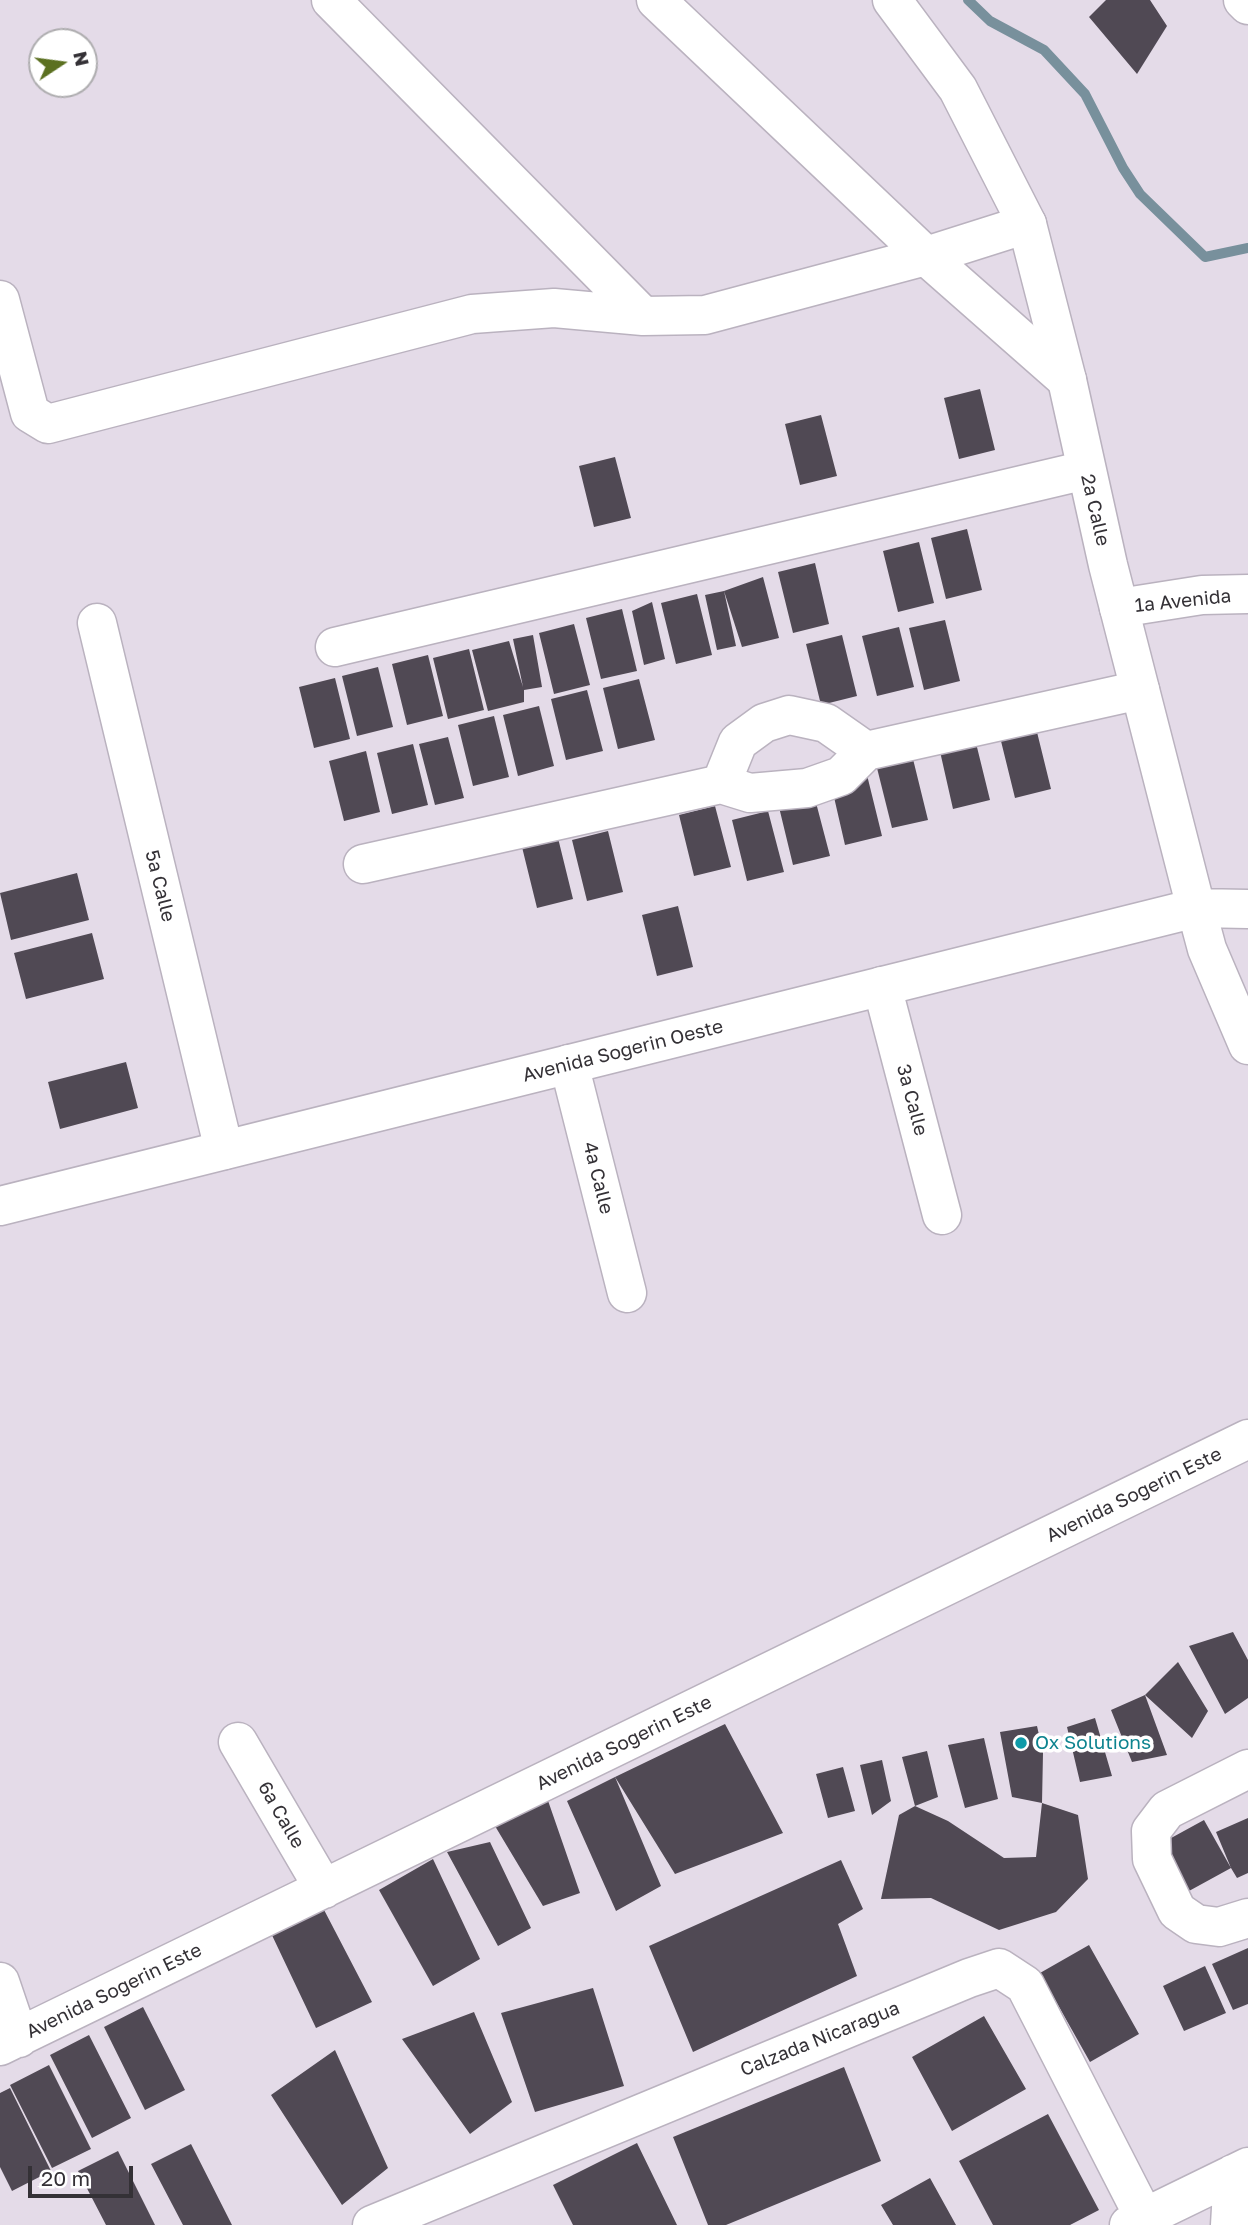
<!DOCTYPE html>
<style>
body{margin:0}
#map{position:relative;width:1248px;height:2225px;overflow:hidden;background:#e4dbe8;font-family:"Golos Text",sans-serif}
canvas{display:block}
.north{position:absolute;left:28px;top:28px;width:70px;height:70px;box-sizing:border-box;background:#fff;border:2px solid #aeadaf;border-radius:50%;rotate:77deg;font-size:19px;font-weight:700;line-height:28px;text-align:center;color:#343136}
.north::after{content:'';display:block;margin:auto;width:24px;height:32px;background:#5b7020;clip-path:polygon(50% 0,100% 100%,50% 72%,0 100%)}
.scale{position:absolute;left:28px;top:2166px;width:105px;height:32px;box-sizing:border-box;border:4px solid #343136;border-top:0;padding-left:9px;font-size:21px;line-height:24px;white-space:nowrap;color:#343136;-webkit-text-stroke:5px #fff;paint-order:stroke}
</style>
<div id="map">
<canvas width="1248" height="2225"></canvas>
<div class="north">N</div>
<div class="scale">20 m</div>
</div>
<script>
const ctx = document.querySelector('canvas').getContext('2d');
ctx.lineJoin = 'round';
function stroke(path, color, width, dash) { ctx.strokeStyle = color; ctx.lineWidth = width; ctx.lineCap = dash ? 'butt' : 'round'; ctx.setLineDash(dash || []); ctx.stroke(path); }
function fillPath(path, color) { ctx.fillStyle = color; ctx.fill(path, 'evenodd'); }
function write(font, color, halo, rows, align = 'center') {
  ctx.font = font + ' "Golos Text",sans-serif'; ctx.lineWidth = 7; ctx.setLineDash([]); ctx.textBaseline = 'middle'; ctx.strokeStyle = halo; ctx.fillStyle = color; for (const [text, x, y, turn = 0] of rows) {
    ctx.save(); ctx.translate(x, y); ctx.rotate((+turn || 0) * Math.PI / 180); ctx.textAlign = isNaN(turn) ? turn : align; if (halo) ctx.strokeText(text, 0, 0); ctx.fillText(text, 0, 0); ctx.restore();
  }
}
stroke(new Path2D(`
 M968 0 990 21 1044 50 1085 94 1123 168 1140 194 1205 257 1248 248`), '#78909c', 10);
fillPath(new Path2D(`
 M1106 0H1150L1167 26 1137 74 1089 17Z
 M980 389 995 450 959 459 944 398Z
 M821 415 837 476 800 485 785 424Z
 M615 457 631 518 594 527 579 466Z
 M967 529 982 590 946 599 931 538Z
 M919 542 934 603 898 612 883 551Z
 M815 563 829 624 793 633 778 572Z
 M763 577 779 638 742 647 724 591Z
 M724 591 736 646 717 650 705 595Z
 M697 594 712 655 676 664 661 603Z
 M652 602 665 659 644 665 632 611Z
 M622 609 637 671 601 679 586 618Z
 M945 620 960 681 924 690 909 628Z
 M574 624 590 685 554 694 539 633Z
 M899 627 914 687 877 696 862 636Z
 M533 635 542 687 524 690V702L488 711 472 650 509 641 523 687 513 639Z
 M842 635 857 696 821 705 806 644Z
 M469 649 484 710 448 719 433 658Z
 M428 655 443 716 407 725 392 664Z
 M378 667 393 727 357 736 342 676Z
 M335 678 350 739 314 748 299 687Z
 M639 679 655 740 618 749 603 688Z
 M587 690 603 751 566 760 551 699Z
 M539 706 554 766 518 776 503 715Z
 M494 716 509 777 473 786 458 725Z
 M1036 728 1051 789 1015 798 1000 737Z
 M448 737 464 798 435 805 419 744Z
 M975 739 990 800 953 809 939 747Z
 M413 744 428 805 392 814 377 753Z
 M366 751 380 812 344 821 329 761Z
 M913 759 928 820 892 828 877 768Z
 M867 775 882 836 845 845 831 784Z
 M814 795 830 856 793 865 778 803Z
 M715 806 731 867 694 876 679 815Z
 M768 811 784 872 747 881 732 820Z
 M608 831 623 892 587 901 572 840Z
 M558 838 573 899 537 908 522 847Z
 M77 873 89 920 11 940 0 893Z
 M678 906 693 967 657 976 642 915Z
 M92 933 104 979 26 999 14 953Z
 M126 1062 138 1108 60 1129 48 1082Z
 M1233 1632 1248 1660V1698L1225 1714 1189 1646Z
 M1178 1662 1208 1711 1192 1738 1145 1695Z
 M1145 1695 1167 1755 1132 1762 1111 1710Z
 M1095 1718 1112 1776 1080 1782 1067 1727Z
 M725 1724 783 1833 675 1874 615 1777Z
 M1037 1726 1043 1753 1042 1803 1012 1797 1000 1732Z
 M984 1738 998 1799 965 1808 948 1745Z
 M927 1751 938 1797 915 1806 902 1757Z
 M882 1760 891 1801 872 1815 860 1765Z
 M843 1767 855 1811 828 1818 816 1774Z
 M615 1777 661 1886 616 1911 567 1801Z
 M545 1792 580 1893 543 1906 492 1821Z
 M1042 1803 1078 1815 1088 1879 1056 1912 999 1930 931 1898 881 1899 899 1815 915 1806 948 1821 1004 1858 1036 1857Z
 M1248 1818V1873L1237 1878 1231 1868 1216 1832Z
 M1204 1820 1231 1868 1189 1891 1162 1843Z
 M490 1842 531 1928 498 1946 447 1852Z
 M433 1859 480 1959 433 1986 379 1890Z
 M841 1860 863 1909 838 1924 857 1976 693 2052 649 1946Z
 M322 1906 372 2002 316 2028 270 1931Z
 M1089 1945 1139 2034 1090 2062 1040 1973Z
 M1248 1948V2004L1233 2010 1212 1964Z
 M1205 1966 1226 2013 1184 2031 1163 1986Z
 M593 1988 624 2086 535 2112 501 2013Z
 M143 2007 185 2090 145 2110 104 2027Z
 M474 2012 512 2102 470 2134 402 2039Z
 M984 2016 1026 2089 952 2131 912 2057Z
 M89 2035 131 2118 92 2138 50 2055Z
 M335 2050 388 2168 342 2205 271 2095Z
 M49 2065 91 2149 52 2168 10 2085Z
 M844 2067 881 2161 726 2225H708L673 2137Z
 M10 2088 51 2171 12 2191 0 2167V2093Z
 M1048 2114 1099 2210 1070 2225H993L959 2161Z
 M637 2143 677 2225H573L553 2185Z
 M191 2144 232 2225H183L151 2164Z
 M118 2151 155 2225H106L78 2171Z
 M930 2178 956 2225H893L881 2205Z`), '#504954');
const minor = new Path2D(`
 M331 0 643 316
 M656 0 926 256 1067 380
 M1243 0 1248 5
 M0 300 30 413 48 424 472 314 554 308 643 316 705 315 926 256 1027 224
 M1119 608 1202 595 1248 594
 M97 623 224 1150
 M335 647 1086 470
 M721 784 738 742 764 723 789 715 826 723 866 751
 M363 864 721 784 750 793 807 788 841 776 866 751 1140 690
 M1196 908 1207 949 1248 1045
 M882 986 942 1215
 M569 1064 627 1293
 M238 1742 324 1889
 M1248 1769 1167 1810 1151 1831 1152 1859 1177 1911 1196 1924 1219 1927 1248 1918
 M0 1982 19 2038
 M0 2046 1248 1439
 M372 2225 969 1978 999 1968 1025 1985 1144 2217
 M1129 2225 1248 2167
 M1230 2225 1233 2174`);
const tertiary = new Path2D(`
 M892 0 958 89 1027 224 1067 380 1108 565 1196 908
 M0 1206 1196 908 1248 909`);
stroke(minor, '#bab2bf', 41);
stroke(tertiary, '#bab2bf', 41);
stroke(minor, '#fff', 38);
stroke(tertiary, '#fff', 38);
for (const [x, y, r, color] of [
 [1021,1743,7,"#0f9aa8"]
]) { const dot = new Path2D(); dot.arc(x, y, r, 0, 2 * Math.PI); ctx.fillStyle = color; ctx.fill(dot); stroke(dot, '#fff', 2.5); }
write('19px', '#343136', '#fff', [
 ["2a Calle",1095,510,77],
 ["1a Avenida",1183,601,-6],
 ["5a Calle",160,886,76],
 ["Avenida Sogerin Oeste",623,1051,-14],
 ["3a Calle",912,1100,75],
 ["4a Calle",598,1178,76],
 ["Avenida Sogerin Este",1134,1495,-26],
 ["Avenida Sogerin Este",624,1743,-26],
 ["6a Calle",281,1815,60],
 ["Avenida Sogerin Este",114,1991,-26],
 ["Calzada Nicaragua",820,2039,-22]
]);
write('19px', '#0d838f', '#fff', [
 ["Ox Solutions",1035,1743]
], 'left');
</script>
